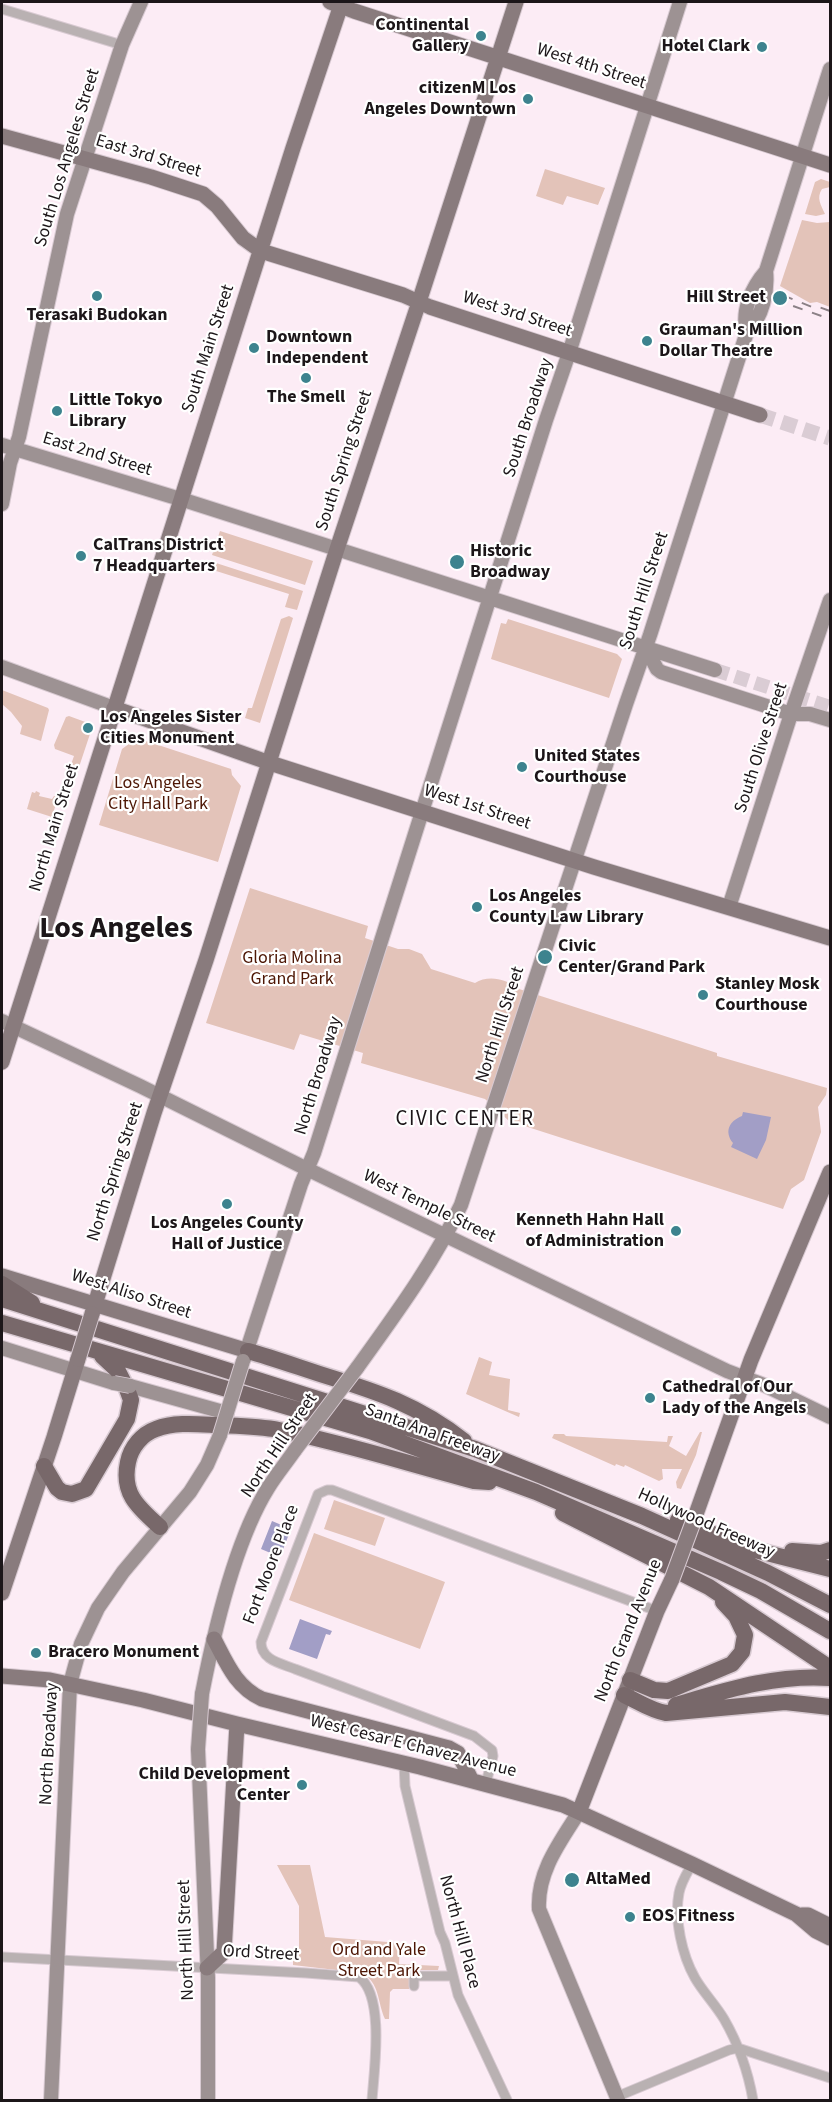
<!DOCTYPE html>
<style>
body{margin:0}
#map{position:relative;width:832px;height:2102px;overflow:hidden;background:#fcecf5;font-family:"Source Sans 3",sans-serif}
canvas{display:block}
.frame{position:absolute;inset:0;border:3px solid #1c1619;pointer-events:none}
</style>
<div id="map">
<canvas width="832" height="2102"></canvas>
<div class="frame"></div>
</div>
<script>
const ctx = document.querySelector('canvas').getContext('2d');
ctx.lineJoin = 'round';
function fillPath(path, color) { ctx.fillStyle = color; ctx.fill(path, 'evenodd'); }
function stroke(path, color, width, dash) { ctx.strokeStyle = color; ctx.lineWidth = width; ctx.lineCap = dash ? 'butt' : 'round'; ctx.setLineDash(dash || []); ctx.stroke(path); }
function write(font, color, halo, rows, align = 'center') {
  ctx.font = font + ' "Source Sans 3",sans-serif'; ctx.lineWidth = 4.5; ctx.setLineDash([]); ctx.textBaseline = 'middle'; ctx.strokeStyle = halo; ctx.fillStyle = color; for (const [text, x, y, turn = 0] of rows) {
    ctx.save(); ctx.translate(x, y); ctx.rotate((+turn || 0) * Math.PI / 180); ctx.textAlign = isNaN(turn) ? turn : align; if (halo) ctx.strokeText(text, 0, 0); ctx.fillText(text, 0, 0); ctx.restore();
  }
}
fillPath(new Path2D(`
 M545 169 605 188 598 205 567 196 563 205 536 196Z
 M821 179 830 182V187L822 189C816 198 821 205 825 214L816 216 805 214 815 182Z
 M802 220 817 223 830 222V307L817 302 810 303 780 286Z
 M220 531 313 561 305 585 212 555Z
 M216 563 303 591 297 610 285 607 289 594 213 570Z
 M289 616 293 618 260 723 245 718 248 708H252L281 619Z
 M508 619 617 654 622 659 609 698 491 659 501 623 506 624Z
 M2 690 48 708 49 710 41 741 20 734 22 726 11 712 2 704Z
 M69 716 88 723 91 731 76 776 68 773 74 756 55 749 54 745 66 717Z
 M137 738 231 769 232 775 241 786 218 862 99 825 122 749Z
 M36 791 40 793 39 796 52 799 54 796 58 797 52 817 27 809 32 792 35 793Z
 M250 888 368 926 365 938 398 949H409L422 954 431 969 475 983C487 975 506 978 516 988L717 1053V1056L827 1088 826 1095 818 1107 821 1132 804 1180 791 1189 783 1209 509 1121 485 1099 361 1063 363 1053 300 1034 294 1050 206 1023Z
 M479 1357 492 1362 489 1375 510 1379 508 1410 520 1413 519 1417 466 1394Z
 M700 1432H702L696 1455 681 1489 677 1488 676 1482 682 1469H662L663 1479 659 1481 625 1465 624 1467 616 1464 615 1466 552 1438 554 1434H564L566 1436 667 1442 668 1436H673L669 1446 686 1456Z
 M334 1500 385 1518 375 1546 324 1529Z
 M314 1533 445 1582 420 1649 289 1600Z
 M277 1865H310L325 1937 400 1943 399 1964 439 1966 438 1970H416L410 1975 409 1989H393L390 1992 389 2019H385C377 2001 380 1983 362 1973L293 1965V1960L299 1959V1906Z`), '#e3c3b9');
fillPath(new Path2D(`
 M743 1112 771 1117 766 1140 757 1159 731 1147 733 1143C724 1132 729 1121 742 1116Z
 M272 1521 291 1529 280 1557 261 1549Z
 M300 1619 332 1631 330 1635 326 1634 317 1659 289 1649Z`), '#a29ec6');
stroke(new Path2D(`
 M715 670 830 707`), '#daccd4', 14, [14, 7]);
stroke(new Path2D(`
 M760 415 830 438`), '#daccd4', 15, [15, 8]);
const street = new Path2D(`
 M2 9 122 45
 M404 1763 405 1786 440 1932 445 1943 458 1995 507 2100
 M486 1783 493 1756 492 1750 474 1736 295 1669C280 1663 261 1660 261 1642L318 1494 327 1490H332L657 1611
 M692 1864C687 1873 681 1882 679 1893 674 1919 682 1955 695 1978 703 1992 715 2004 724 2019 739 2045 748 2071 753 2100
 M2 1957 306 1973 359 1977C385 1996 374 2071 372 2100
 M414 1986V1976H452
 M616 2097 729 2050 738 2048 830 2078`);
const secondary = new Path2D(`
 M747 332C741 311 752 287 766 271
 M2 445 190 502 715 670
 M2 504 10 463 19 437 67 214 122 45 141 2
 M646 648 657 669 661 672 791 714H810L830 720
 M2 667 114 708
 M729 907 791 714 830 600
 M2 1021 140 1086 307 1169 727 1371 764 1385 830 1417
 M2 1348 114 1383
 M244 1359 301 1184 314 1153 546 420 569 353 680 2
 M357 1368C395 1315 433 1264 461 1205L626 704 650 635 747 332C763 317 768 291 766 271L830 69
 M130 1386 227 1413
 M202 1694C214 1632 235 1541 268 1488 276 1475 286 1463 295 1450
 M198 1749 208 1978V2100
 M579 1812C560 1842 537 1872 539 1909L618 2100
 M51 2100 70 1684 81 1644 98 1608 123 1572 190 1492 207 1465 220 1435`);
const primary = new Path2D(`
 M330 2 354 11 830 165
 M2 136 151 177 203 194 217 206 243 238 261 251 403 295 430 307 760 415
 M114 708 270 763 594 867 830 938
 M2 1062 293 148 342 2
 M2 1276 248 1351
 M92 1314 154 1113 206 960 337 549 419 302 516 2
 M695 1517 751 1360 830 1172
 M2 1593 54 1437 78 1359
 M214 1639C227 1664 236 1687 262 1699L449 1748 458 1753 471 1779
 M2 1676 50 1680 143 1700 237 1724 420 1767 563 1805 692 1864 796 1914 816 1931 830 1938
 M579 1812 657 1611 672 1579
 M802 1915H808L830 1926
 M207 1968 224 1952 237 1724`);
const highway = new Path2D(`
 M2 1284 32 1303
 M2 1299 475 1449 642 1516 768 1573 830 1605
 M2 1323 370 1431 536 1492 721 1572 761 1591 830 1631
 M248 1351C273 1358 298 1367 323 1375 378 1392 418 1405 464 1441
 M44 1466 57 1488 62 1492 72 1494 86 1489 127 1419 131 1400 127 1389 118 1371 102 1356
 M563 1513 709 1587 830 1668
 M678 1520 747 1548 830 1569
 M160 1527C139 1508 121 1494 128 1462 131 1447 142 1434 156 1429 174 1422 196 1424 215 1425 236 1426 258 1426 279 1430 345 1443 409 1464 474 1481L489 1482
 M792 1551 821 1553 830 1550
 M630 1680 654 1690 668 1691 732 1664 742 1652 745 1635 736 1616 723 1602
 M624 1695C637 1701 652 1711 666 1713L785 1702 830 1707
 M676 1705C727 1690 777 1674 830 1678`);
stroke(street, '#d8cad2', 11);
stroke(secondary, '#d8cad2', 16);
stroke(primary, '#d8cad2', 17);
stroke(highway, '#d8cad2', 19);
stroke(street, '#b9b1b2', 9);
stroke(secondary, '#9d9293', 14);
stroke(primary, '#897b7d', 15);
stroke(highway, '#78686a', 16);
stroke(new Path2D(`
 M830 311 816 306 812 307 780 294H778L776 300 830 319`), '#8b8086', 2, [10, 10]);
const secondaryBridge = new Path2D(`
 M114 1383 130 1386
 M220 1435 243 1361
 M295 1450 357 1368
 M198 1749 202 1694`);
const primaryBridge = new Path2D(`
 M78 1359 92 1314
 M672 1579 695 1517`);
stroke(secondaryBridge, '#d8cad2', 16, []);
stroke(primaryBridge, '#d8cad2', 17, []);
stroke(secondaryBridge, '#9d9293', 14);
stroke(primaryBridge, '#897b7d', 15);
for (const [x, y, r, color] of [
 [481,36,6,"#3d838e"],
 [762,47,6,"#3d838e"],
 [528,99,6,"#3d838e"],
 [97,296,6,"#3d838e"],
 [780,298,8,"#3d838e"],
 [647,341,6,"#3d838e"],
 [254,348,6,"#3d838e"],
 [306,378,6,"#3d838e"],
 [57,411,6,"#3d838e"],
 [81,556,6,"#3d838e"],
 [457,562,8,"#3d838e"],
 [88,728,6,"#3d838e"],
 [522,767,6,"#3d838e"],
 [477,907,6,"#3d838e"],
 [545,957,8,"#3d838e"],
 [703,995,6,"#3d838e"],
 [227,1204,6,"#3d838e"],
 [676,1231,6,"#3d838e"],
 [650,1398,6,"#3d838e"],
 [36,1653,6,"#3d838e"],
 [302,1785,6,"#3d838e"],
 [572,1880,8,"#3d838e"],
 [630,1917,6,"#3d838e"]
]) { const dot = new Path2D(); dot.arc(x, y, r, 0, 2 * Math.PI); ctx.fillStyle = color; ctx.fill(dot); stroke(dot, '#fff', 2); }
write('bold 18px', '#1c1619', '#fff', [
 ["Continental",469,26,"right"],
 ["Gallery",469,47,"right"],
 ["Hotel Clark",750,47,"right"],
 ["citizenM Los",516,89,"right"],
 ["Angeles Downtown",516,110,"right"],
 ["Hill Street",766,298,"right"],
 ["Terasaki Budokan",97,316,"center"],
 ["Grauman's Million",659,331],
 ["Dollar Theatre",659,352],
 ["Downtown",266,338],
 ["Independent",266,359],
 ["The Smell",306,398,"center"],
 ["Little Tokyo",69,401],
 ["Library",69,422],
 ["CalTrans District",93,546],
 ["7 Headquarters",93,567],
 ["Historic",470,552],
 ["Broadway",470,573],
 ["Los Angeles Sister",100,718],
 ["Cities Monument",100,739],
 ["United States",534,757],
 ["Courthouse",534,778],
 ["Los Angeles",489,897],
 ["County Law Library",489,918],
 ["Civic",558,947],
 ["Center/Grand Park",558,968],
 ["Stanley Mosk",715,985],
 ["Courthouse",715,1006],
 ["Kenneth Hahn Hall",664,1221,"right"],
 ["of Administration",664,1242,"right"],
 ["Los Angeles County",227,1224,"center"],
 ["Hall of Justice",227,1245,"center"],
 ["Cathedral of Our",662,1388],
 ["Lady of the Angels",662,1409],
 ["Bracero Monument",48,1653],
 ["Child Development",290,1775,"right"],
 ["Center",290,1796,"right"],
 ["AltaMed",586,1880],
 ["EOS Fitness",642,1917]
], 'left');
write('18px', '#1c1619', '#fff', [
 ["West 4th Street",591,67,18],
 ["East 3rd Street",148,157,17],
 ["South Los Angeles Street",68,158,-73],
 ["West 3rd Street",517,315,18],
 ["South Main Street",209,349,-72],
 ["South Broadway",529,418,-72],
 ["East 2nd Street",97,455,17],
 ["South Spring Street",345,461,-72],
 ["South Hill Street",645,591,-72],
 ["South Olive Street",762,748,-72],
 ["West 1st Street",477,808,18],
 ["North Main Street",55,828,-73],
 ["North Hill Street",501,1025,-72],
 ["North Broadway",319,1076,-73],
 ["North Spring Street",116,1172,-72],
 ["West Temple Street",429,1207,26],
 ["West Aliso Street",131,1295,18],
 ["Santa Ana Freeway",432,1434,20],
 ["North Hill Street",280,1446,-56],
 ["Hollywood Freeway",706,1524,24],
 ["Fort Moore Place",272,1565,-69],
 ["North Grand Avenue",629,1631,-68],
 ["North Broadway",50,1744,-87],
 ["West Cesar E Chavez Avenue",413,1747,14],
 ["North Hill Place",459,1932,75],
 ["North Hill Street",187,1940,-92],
 ["Ord Street",261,1954,3]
]);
write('18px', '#4d1604', '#fff', [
 ["Los Angeles",158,784],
 ["City Hall Park",158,805],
 ["Gloria Molina",292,959],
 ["Grand Park",292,980],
 ["Ord and Yale",379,1951],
 ["Street Park",379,1972]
]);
ctx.letterSpacing = '1.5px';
write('21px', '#1c1619', '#fff', [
 ["CIVIC CENTER",465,1120]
]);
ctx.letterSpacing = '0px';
write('bold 30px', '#1c1619', '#fff', [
 ["Los Angeles",116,930]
]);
</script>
